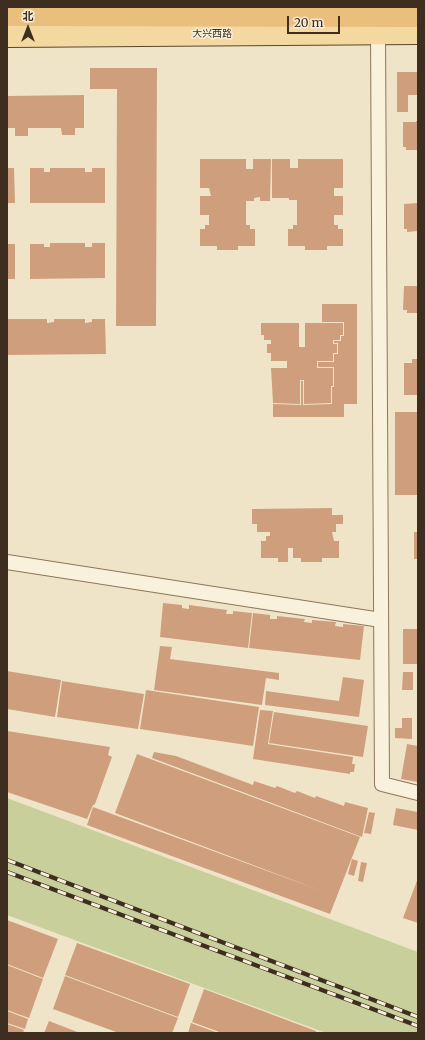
<!DOCTYPE html>
<meta charset="utf-8">
<style>
body{margin:0}
#map{position:relative;width:425px;height:1040px;overflow:hidden;background:#f0e4c8;font-family:Merriweather,"Noto Sans SC",serif}
canvas{display:block}
.frame{position:absolute;inset:0;border:8px solid #3d2e20;pointer-events:none}
.north{position:absolute;left:8px;top:8px;width:40px;height:40px;-webkit-text-stroke:3px #f7eed8;paint-order:stroke;rotate:0deg;font-size:11px;font-weight:700;line-height:16px;text-align:center;color:#3d2e20}
.north::after{content:'';display:block;margin:auto;width:14px;height:18px;background:#3d2e20;clip-path:polygon(50% 0,100% 100%,50% 72%,0 100%)}
.scale{position:absolute;left:287px;top:16px;width:53px;height:18px;box-sizing:border-box;border:2px solid #3d2e20;border-top:0;padding-left:5px;font-size:12px;line-height:14px;white-space:nowrap;color:#3d2e20;-webkit-text-stroke:3px #f7eed8;paint-order:stroke}
</style>
<div id="map">
<canvas width="425" height="1040"></canvas>
<div class="frame"></div>
<div class="north">北</div>
<div class="scale">20 m</div>
</div>
<script>
const ctx = document.querySelector('canvas').getContext('2d');
ctx.lineJoin = 'round';
function fillPath(path, color) { ctx.fillStyle = color; ctx.fill(path, 'evenodd'); }
function stroke(path, color, width, dash) { ctx.strokeStyle = color; ctx.lineWidth = width; ctx.lineCap = dash ? 'butt' : 'round'; ctx.setLineDash(dash || []); ctx.stroke(path); }
function write(font, color, halo, rows, align = 'center') {
  ctx.font = font + ' Merriweather,"Noto Sans SC",serif'; ctx.lineWidth = 3; ctx.setLineDash([]); ctx.textBaseline = 'middle'; ctx.strokeStyle = halo; ctx.fillStyle = color; for (const [text, x, y, turn = 0] of rows) {
    ctx.save(); ctx.translate(x, y); ctx.rotate((+turn || 0) * Math.PI / 180); ctx.textAlign = isNaN(turn) ? turn : align; if (halo) ctx.strokeText(text, 0, 0); ctx.fillText(text, 0, 0); ctx.restore();
  }
}
fillPath(new Path2D(`
 M7 798 418 952V1033H326L7 915Z`), '#c9cf9b');
fillPath(new Path2D(`
 M90 68H157L156 326H116L117 89H90Z
 M397 72H418V95H408V112H397Z
 M84 95V128H75V135H62L61 128H28V136H15V128H7V96Z
 M416 121H418V150H406V147H403V122H416Z
 M200 159H246V169H253V159H271L270 201H260V197L254 198V201H246V225H250V229H255V246H238V250H217V246H200V229H205V225H209V215H200V196H211L209 188H200Z
 M272 159H290V168H298V159H343V188H334V196H343V215H334V225H338V229H343V246H327V250H305V246H288V229H293V225H297V200H289V198H272Z
 M7 168H14L15 203H7Z
 M30 168H44V172H50V168H85V172H92V168H105V203H30Z
 M418 203V231L407 232V229H404V204Z
 M50 243H85V247H92V243H105V278L30 279V244H44V247H50Z
 M7 244H15V279H7Z
 M404 286H418V313H407V310H403Z
 M322 304H357V404H344V417H273V404L301 405V381H303V405L332 404V387H334V367H318V362H334V354H338V343H334V341H341V336H344V322H322Z
 M8 319H47V323L54 322V319H85V323L92 322V319H105L106 354 7 355Z
 M261 323H299V347H305V323H343V335H340V340H333V344H337V353H333V361H317V368H333V386H331V403L304 404V380H300V404L273 403 271 368H287V361H271V353H267V344H271V340H264V335H261Z
 M412 359H418V395H404V363H412Z
 M395 412H418V495H395Z
 M332 508V515H343V524H336V532H332L334 541H339V558H322V562H301V558H293V548H288V562H278V558H261V541H266V536H270V532H257V524H252V509Z
 M414 532H418V559H414Z
 M163 603 182 605V608L189 609V605L227 610 226 614H233V611L252 613 248 648 160 637Z
 M253 613 270 615V619H277V616L305 619 304 622 312 623V620L336 622 335 626 343 627V624L364 626 360 660 249 648Z
 M403 629H418V664H403Z
 M160 646 172 647 170 659 279 673V680L266 678 262 705 154 690Z
 M7 671 61 680 55 717 7 709Z
 M403 672H413V690H402Z
 M343 677 364 680 359 717 265 705 266 691 339 701Z
 M62 681 144 694 138 729 57 717Z
 M146 690 259 707 253 746 140 729Z
 M260 710 273 711 268 744 353 757 352 764H355L354 772H350V774L253 759Z
 M274 712 368 726 363 757 269 743Z
 M402 718H412V739L395 738V728H402Z
 M7 731 110 747 108 755 112 757 95 804 93 805 87 819 7 792Z
 M407 744 418 746V782L401 779Z
 M154 752 176 756 253 785 254 781 275 788 277 786 295 793 297 791 315 798 316 796 344 806 345 802 368 808 362 837 152 758Z
 M137 754 360 837 330 914 87 825 93 807 322 891 115 813Z
 M396 808 418 812V830L393 825Z
 M369 812 375 813 371 834 364 833Z
 M352 859 358 861 354 876 348 874Z
 M361 862 367 863 363 882 358 881Z
 M418 878V923L403 918Z
 M7 920 58 939 43 978 7 964Z
 M77 943 190 984 178 1017 65 975Z
 M7 965 43 979 29 1018 7 1010Z
 M65 976 178 1018 172 1033H119L53 1009Z
 M204 989 316 1031V1033H222L192 1022Z
 M7 1011 28 1019 25 1029 7 1023Z
 M49 1021 80 1033H44Z
 M191 1023 218 1033H188Z
 M7 1024 24 1030 23 1033H7Z`), '#cf9f7d');
const minor = new Path2D(`
 M378 33 382 784 418 793
 M7 562 381 620`);
const primary = new Path2D(`
 M7 36 418 33`);
const trunk = new Path2D(`
 M7 15 418 16`);
stroke(minor, '#8d765c', 16);
stroke(primary, '#5b4430', 24);
stroke(trunk, '#5b4430', 24);
stroke(minor, '#faf1dc', 14);
stroke(primary, '#f3d9a0', 22);
stroke(trunk, '#eabe7c', 22);
const rail = new Path2D(`
 M7 860 418 1017
 M7 872 418 1026`);
stroke(rail, '#3d2e20', 4.5);
stroke(rail, '#f7eed8', 3, [9]);
write('10px', '#3d2e20', '#f7eed8', [
 ["大兴西路",212,34]
]);
</script>
